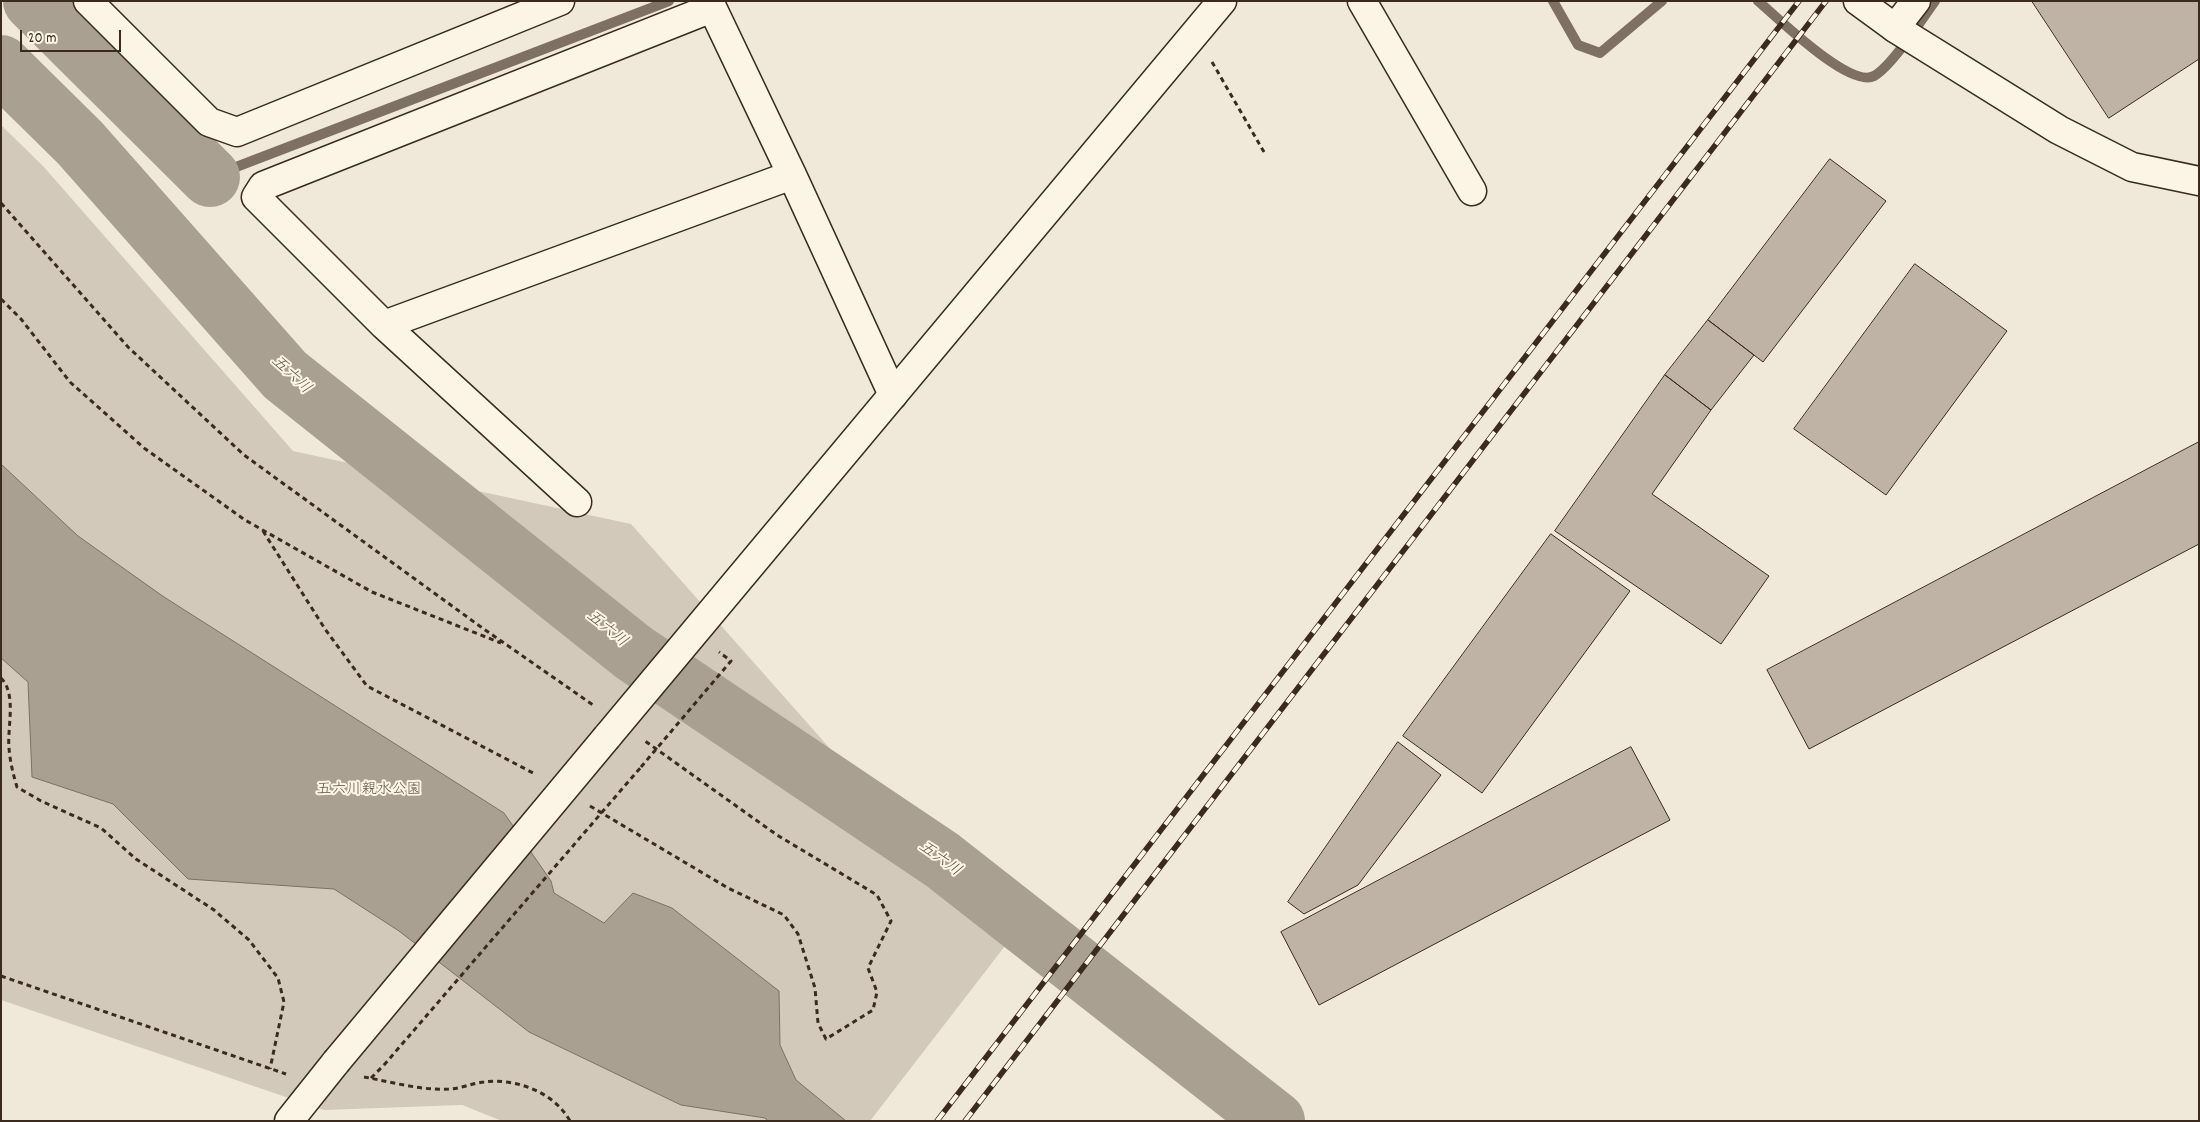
<!DOCTYPE html>
<meta charset="utf-8">
<style>
body{margin:0}
#map{position:relative;width:2200px;height:1122px;overflow:hidden;background:#f0e9d9;font-family:Dekko,sans-serif}
canvas{display:block}
.frame{position:absolute;inset:0;border:2px solid #3b2a1e;pointer-events:none}
.scale{position:absolute;left:20px;top:30px;width:101px;height:22px;box-sizing:border-box;border:2px solid #3b2a1e;border-top:0;padding-left:6px;font-size:15px;line-height:18px;white-space:nowrap;color:#3b2a1e;-webkit-text-stroke:4px #fcf5e5;paint-order:stroke}
</style>
<div id="map">
<canvas width="2200" height="1122"></canvas>
<div class="frame"></div>
<div class="scale">20 m</div>
</div>
<script>
const ctx = document.querySelector('canvas').getContext('2d');
ctx.lineJoin = 'round';
function fillPath(path, color) { ctx.fillStyle = color; ctx.fill(path, 'evenodd'); }
function stroke(path, color, width, dash) { ctx.strokeStyle = color; ctx.lineWidth = width; ctx.lineCap = dash ? 'butt' : 'round'; ctx.setLineDash(dash || []); ctx.stroke(path); }
function write(font, color, halo, rows, align = 'center') {
  ctx.font = font + ' Dekko,"Klee One",sans-serif'; ctx.lineWidth = 4; ctx.setLineDash([]); ctx.textBaseline = 'middle'; ctx.strokeStyle = halo; ctx.fillStyle = color; for (const [text, x, y, turn = 0] of rows) {
    ctx.save(); ctx.translate(x, y); ctx.rotate((+turn || 0) * Math.PI / 180); ctx.textAlign = isNaN(turn) ? turn : align; if (halo) ctx.strokeText(text, 0, 0); ctx.fillText(text, 0, 0); ctx.restore();
  }
}
fillPath(new Path2D(`
 M1 125 43 166 293 451 631 524 1005 946 870 1121H502L462 1105 324 1110 1 1000Z`), '#d2c9ba');
const water = new Path2D(`
 M1 464 78 536 164 597 504 813 551 881 554 893 604 923 633 893 672 908 779 991 780 1045 796 1080 846 1121H768L765 1118 681 1105 529 1032 399 931 334 889 188 879 113 804 32 777 28 682 1 658Z`);
fillPath(water, '#aaa091');
stroke(water, '#7e7163', 1);
stroke(new Path2D(`
 M1553 1 1578 45 1600 53 1662 1
 M1758 1C1778 18 1850 89 1874 76 1892 66 1922 19 1935 1
 M210 177 669 1`), '#7e7163', 10);
stroke(new Path2D(`
 M33 1 210 177
 M1 65 80 143 285 375 634 653 942 860 1275 1121`), '#aaa091', 60);
const building = new Path2D(`
 M2032 1H2199V59L2109 118Z
 M1830 159 1886 201 1763 362 1708 320Z
 M1915 264 2007 331 1886 495 1794 429Z
 M1708 320 1754 355 1711 410 1665 375Z
 M1665 375 1711 410 1652 494 1769 576 1721 644 1555 531Z
 M2199 442V544L1809 749 1767 670Z
 M1551 534 1630 591 1482 793 1403 736Z
 M1398 742 1441 775 1358 885 1304 914 1288 902Z
 M1631 747 1670 820 1319 1005 1281 932Z`);
fillPath(building, '#beb3a4');
stroke(building, '#3b2a1e', 1);
const minor = new Path2D(`
 M88 1 209 122 237 132 560 1
 M709 1 792 175 893 395
 M1362 1 1472 191
 M712 8 263 186 256 197 384 325 792 175
 M1895 28 1916 1
 M384 325 577 502`);
const tertiary = new Path2D(`
 M1858 1 1895 28 2059 130 2132 167 2199 181
 M607 737 1222 1
 M289 1121 336 1062`);
stroke(minor, '#3b2a1e', 31);
stroke(tertiary, '#3b2a1e', 31);
stroke(new Path2D(`
 M1212 62 1264 152
 M1 203 128 347 244 455 481 627 593 705
 M1 299 21 319 70 382 144 448 245 520 372 592 501 643
 M263 531 325 629 367 686 535 774
 M1 678C17 694 7 728 9 748 10 761 13 774 17 787L41 801 101 828 136 859 214 910 249 940 278 978 284 1002 270 1069
 M641 767 731 661 719 652
 M590 806 728 888 784 915 798 934 815 988 818 1023 826 1039 873 1010 877 992 868 968 891 921 877 895 777 835 645 741
 M1 976 286 1074
 M364 1077C392 1082 422 1091 451 1089 462 1088 473 1083 484 1082 516 1078 554 1092 570 1121
 M371 1078 384 1065`), '#3b2a1e', 3, [5, 4]);
stroke(minor, '#fcf5e5', 28);
stroke(tertiary, '#fcf5e5', 28);
const rail = new Path2D(`
 M937 1121 1799 1
 M965 1121 1826 1`);
stroke(rail, '#3b2a1e', 5.5);
stroke(rail, '#fcf5e5', 4, [11]);
const tertiaryBridge = new Path2D(`
 M336 1062 607 737`);
stroke(tertiaryBridge, '#3b2a1e', 31, []);
stroke(new Path2D(`
 M384 1065 641 767`), '#3b2a1e', 3, [5, 4]);
stroke(tertiaryBridge, '#fcf5e5', 28);
write('15px', '#615245', '#fcf5e5', [
 ["五六川親水公園",369,791]
]);
write('italic 16px', '#625346', '#fcf5e5', [
 ["五六川",290,376,43],
 ["五六川",606,630,39],
 ["五六川",939,860,36]
]);
</script>
